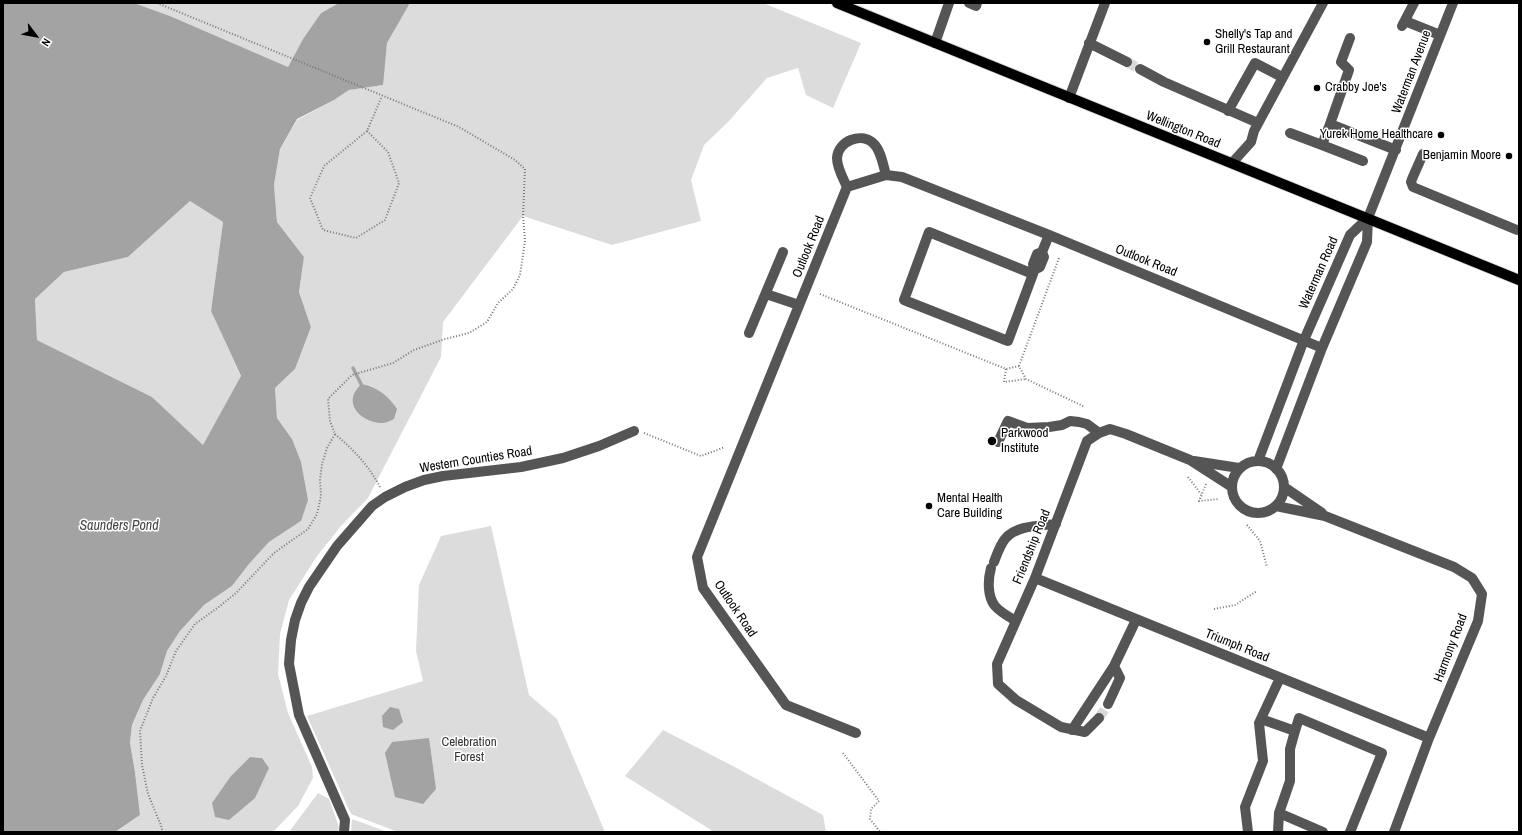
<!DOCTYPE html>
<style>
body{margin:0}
#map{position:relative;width:1522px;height:835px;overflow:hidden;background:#fff;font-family:"Archivo Narrow",sans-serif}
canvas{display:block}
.frame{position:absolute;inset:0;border:4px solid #000;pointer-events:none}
.north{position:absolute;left:16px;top:16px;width:40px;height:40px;-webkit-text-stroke:3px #fff;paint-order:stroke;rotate:122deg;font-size:11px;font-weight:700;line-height:16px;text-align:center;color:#000}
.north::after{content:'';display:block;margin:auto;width:14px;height:18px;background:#000;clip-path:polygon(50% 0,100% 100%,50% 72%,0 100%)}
</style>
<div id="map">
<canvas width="1522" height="835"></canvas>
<div class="frame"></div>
<div class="north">N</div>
</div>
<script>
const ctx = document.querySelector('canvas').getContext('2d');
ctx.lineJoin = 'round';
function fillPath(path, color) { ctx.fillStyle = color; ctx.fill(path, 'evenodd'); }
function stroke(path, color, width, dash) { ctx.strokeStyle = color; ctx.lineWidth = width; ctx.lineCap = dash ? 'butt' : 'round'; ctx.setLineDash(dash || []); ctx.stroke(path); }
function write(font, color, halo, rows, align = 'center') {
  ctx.font = font + ' "Archivo Narrow",sans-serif'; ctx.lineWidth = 3; ctx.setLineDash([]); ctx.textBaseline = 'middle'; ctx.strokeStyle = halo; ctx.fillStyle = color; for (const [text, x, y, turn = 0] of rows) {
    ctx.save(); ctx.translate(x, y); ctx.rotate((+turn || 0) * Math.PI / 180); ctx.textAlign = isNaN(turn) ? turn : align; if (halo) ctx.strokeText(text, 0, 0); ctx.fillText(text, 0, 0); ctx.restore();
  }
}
fillPath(new Path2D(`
 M134 3H339L321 13 303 39 288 67 170 16Z
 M410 3H763L861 43 833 108 806 95 798 68 767 78 728 122 704 145 691 180 701 221 612 245 523 216 443 322 441 357 368 498 341 526 317 556 289 600 280 634 278 674 288 713 312 767 313 778 298 806 273 832H115L140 815 135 772 130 743 132 725 143 700 160 674 167 651 180 631 204 605 232 586 249 564 269 542 301 521 292 439 277 418 275 388 295 369 311 327 299 292 304 257 277 222 274 185 280 149 297 120 334 100 349 90 382 85 387 43ZM370 385 386 396 394 419 383 423ZM250 757 263 758 231 776Z
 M190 201 223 222 211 311 241 377 203 446 152 397 37 340 35 299 64 272 128 257Z
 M491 526 529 695 557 719 605 832H398L351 814 307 716 423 681 416 651 419 585 441 536Z
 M663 730 731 765 823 815 826 832H711V830L625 776Z
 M318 793 329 799 339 827 338 832H289Z
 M352 819 388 832H351Z`), '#dcdcdc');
fillPath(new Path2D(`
 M3 3H134L170 16 288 67 303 39 321 13 339 3H410L387 43 383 85 349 90 334 100 297 119 280 149 274 185 277 222 304 257 299 292 311 327 295 369 275 388 277 418 292 439 301 462 308 500 301 521 269 542 249 564 232 586 204 605 180 631 167 651 160 674 143 700 132 725 130 743 135 772 140 815 115 832H3ZM190 201 223 222 211 311 241 376 203 445 152 397 37 340 35 299 64 272 128 257Z
 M361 384C377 386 389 397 397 409L394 419C390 421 386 423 382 423 369 423 350 413 353 397 354 392 358 388 361 384Z
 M390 707 399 709 403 722 393 730 383 727 382 716Z
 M429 738 436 789 423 804 395 797 385 753 392 742Z
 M250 757 262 758 269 768 255 798 229 820 215 817 212 803 231 776Z`), '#a3a3a3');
stroke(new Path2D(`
 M353 368 361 384`), '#a3a3a3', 3.5);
stroke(new Path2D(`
 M1127 62 1140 69
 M1099 718 1108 704`), '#d9d9d9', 10, [10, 5]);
const major = new Path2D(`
 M837 3C1064 97 1292 188 1519 280`);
stroke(major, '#dbdbdb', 12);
stroke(new Path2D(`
 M157 3 459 127 515 160 525 169 523 216 525 241 520 275 513 289 498 303 487 322 469 333 445 339 414 350 393 363 352 375 328 399 330 421 335 434 327 448 322 464 320 480 321 496 317 514 308 529 274 553 236 593 220 606 195 624 176 651 166 676 153 698 140 731 142 765 148 794 162 828V832
 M367 131 388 152 399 183 385 220 356 238 323 230 310 198 324 166 367 131 382 96
 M820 294 1006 369 1019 366 1026 379 1085 407
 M1019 366 1059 258
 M1006 369 1004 382 1026 379
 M644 433 701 456 725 447
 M335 434C354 450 369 466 380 487
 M1188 477 1201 494
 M1206 484 1199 501 1219 499
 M1247 525 1260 541 1267 567
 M1214 609 1235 605 1257 591
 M843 753 879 801 871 809 870 819 880 832
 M965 831V832`), '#777', 2, [1, 2]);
stroke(new Path2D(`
 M969 3 976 6 977 3
 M1405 21 1440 35
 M1402 26 1414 3
 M1350 38 1341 62 1349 70 1330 124 1396 150
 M935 43 949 3
 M1089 43 1127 62
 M1140 69 1164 82 1258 123
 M1069 98 1105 3
 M1228 111 1255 63 1282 77
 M1290 133 1322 145 1330 124
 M1322 145 1363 161
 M1423 154 1412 179 1411 182 1413 187 1517 230
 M1232 163 1251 142 1254 131 1323 3
 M847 187C843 178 837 168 837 158 838 141 861 132 873 143 881 150 883 165 886 175
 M1042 252 1044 257 1040 267 1034 270 1033 264 1037 254 1042 252 1049 235
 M1033 274 929 232 904 300 1008 341 1033 274 1034 270
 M766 294 799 305
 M749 333 783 252
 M998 442 1008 421 1027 428 1049 427 1062 425 1070 421 1079 422 1087 424 1099 433
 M1194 461 1239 468
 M1258 461 1304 340 1350 235 1368 218
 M1232 487a26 26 0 1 1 52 0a26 26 0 1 1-52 0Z
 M1276 469 1322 348 1367 242 1368 218 1453 3
 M1284 487 1322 513
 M1276 506 1325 516 1454 567 1472 578 1482 594 1478 621 1429 738 1394 832
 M994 562C997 554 1000 545 1005 539 1016 525 1039 526 1056 524
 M991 568C988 579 987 596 995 606 1000 612 1009 617 1016 621
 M1035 578 1429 738
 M1108 704 1120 678 1114 666 1136 620
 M1099 718 1085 732 1061 727 1016 700 998 684 997 664 1035 578 1087 441 1099 433 1110 429 1126 434 1190 460 1232 487
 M1261 719 1295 731 1290 749V781L1279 813 1278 832
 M1072 730 1114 666
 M1295 731 1299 718 1382 753 1350 832
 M856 733 786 705 703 588 697 557 847 187 886 175 902 177 1049 235 1322 348
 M1279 813 1323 832
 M344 832 345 820 299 715 289 664 291 640 295 620 301 603 309 587 337 546 372 506 385 497 405 487 424 480 443 476 521 467 563 458 599 446 634 431
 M1248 832 1245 807 1263 761 1259 723 1280 678`), '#555', 10);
stroke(major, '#000', 10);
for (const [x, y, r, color] of [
 [1207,42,4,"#000"],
 [1317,88,4,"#000"],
 [1441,135,4,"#000"],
 [1509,156,4,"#000"],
 [992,441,5,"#000"],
 [929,506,4,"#000"]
]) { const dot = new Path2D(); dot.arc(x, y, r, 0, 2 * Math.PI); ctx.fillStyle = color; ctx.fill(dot); stroke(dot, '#fff', 1.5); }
write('13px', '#000', '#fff', [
 ["Shelly's Tap and",1215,35],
 ["Grill Restaurant",1215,50],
 ["Crabby Joe's",1325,88],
 ["Yurek Home Healthcare",1433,135,"right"],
 ["Benjamin Moore",1501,156,"right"],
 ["Parkwood",1001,434],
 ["Institute",1001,449],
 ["Mental Health",937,499],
 ["Care Building",937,514]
], 'left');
write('13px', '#000', '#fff', [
 ["Waterman Avenue",1412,72,-69],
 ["Wellington Road",1183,130,22],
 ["Outlook Road",809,247,-68],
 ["Outlook Road",1146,261,22],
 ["Waterman Road",1319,273,-66],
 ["Western Counties Road",476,460,-9],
 ["Friendship Road",1032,547,-68],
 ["Outlook Road",735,609,56],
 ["Triumph Road",1237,646,22],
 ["Harmony Road",1451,648,-69]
]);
write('13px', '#333', '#fff', [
 ["Celebration",469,743],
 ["Forest",469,758]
]);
write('italic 14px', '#444', '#fff', [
 ["Saunders Pond",119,526]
]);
</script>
